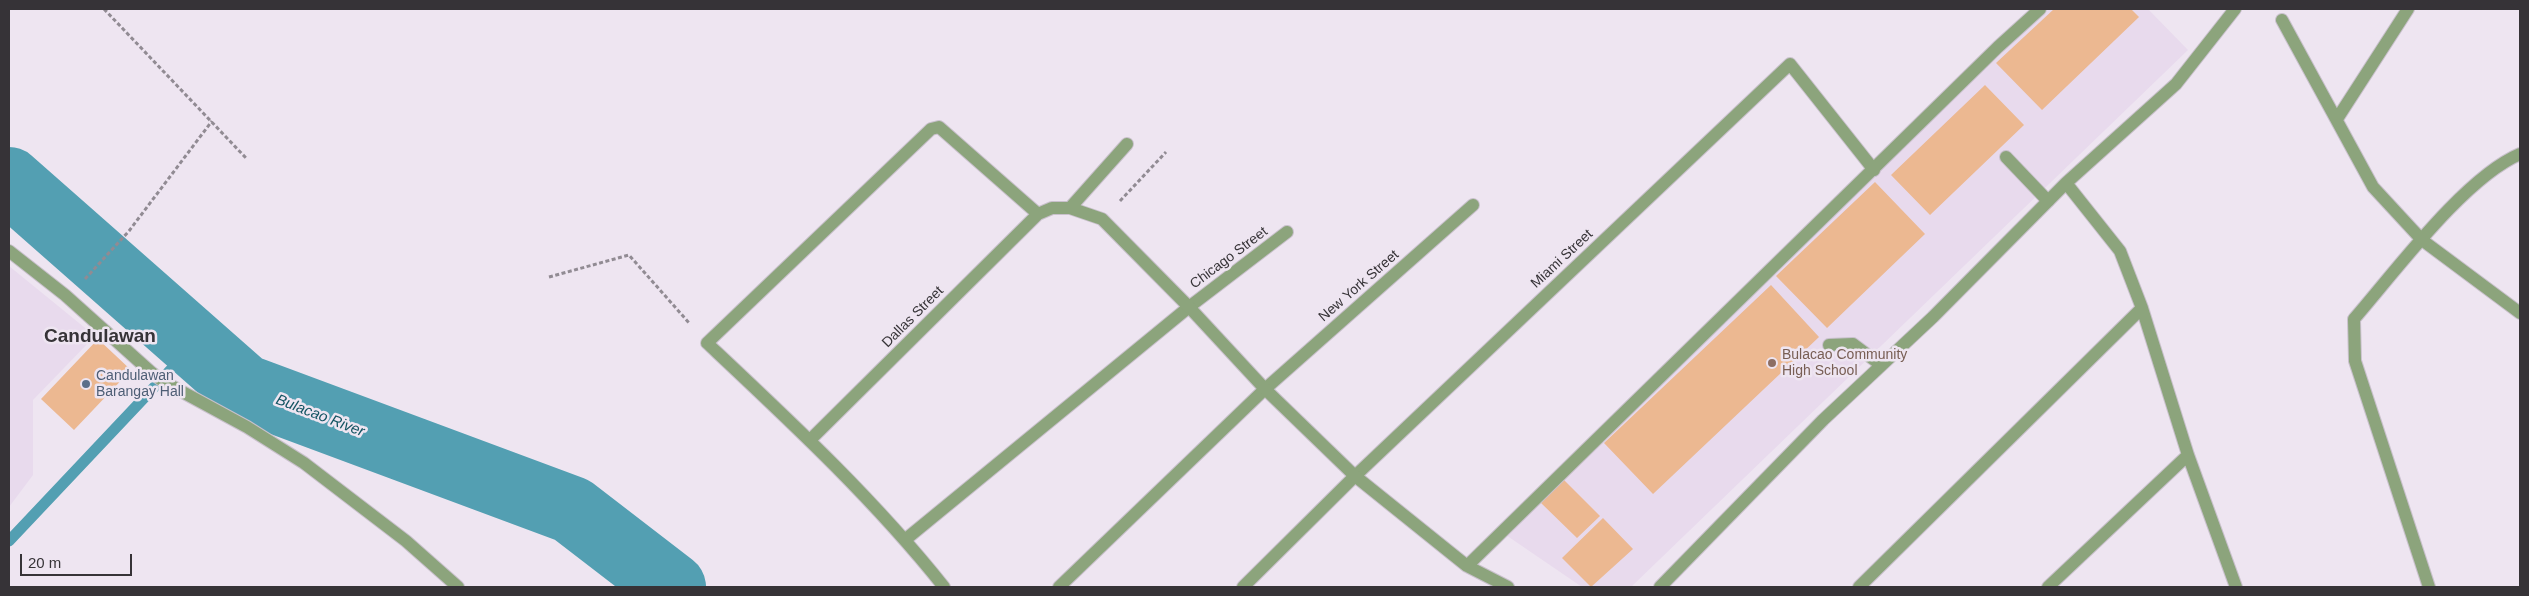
<!DOCTYPE html>
<style>
body{margin:0}
#map{position:relative;width:2529px;height:596px;overflow:hidden;background:#eee5f1;font-family:Arial,sans-serif}
canvas{display:block}
.frame{position:absolute;inset:0;border:10px solid #363337;pointer-events:none}
.scale{position:absolute;left:20px;top:554px;width:112px;height:22px;box-sizing:border-box;border:2px solid #363337;border-top:0;padding-left:6px;font-size:15px;line-height:18px;white-space:nowrap;color:#363337;-webkit-text-stroke:4px #eee5f1;paint-order:stroke}
</style>
<div id="map">
<canvas width="2529" height="596"></canvas>
<div class="frame"></div>
<div class="scale">20 m</div>
</div>
<script>
const ctx = document.querySelector('canvas').getContext('2d');
ctx.lineJoin = 'round';
function fillPath(path, color) { ctx.fillStyle = color; ctx.fill(path, 'evenodd'); }
function stroke(path, color, width, dash) { ctx.strokeStyle = color; ctx.lineWidth = width; ctx.lineCap = dash ? 'butt' : 'round'; ctx.setLineDash(dash || []); ctx.stroke(path); }
function write(font, color, halo, rows, align = 'center') {
  ctx.font = font + ' Arial,sans-serif'; ctx.lineWidth = 5; ctx.setLineDash([]); ctx.textBaseline = 'middle'; ctx.strokeStyle = halo; ctx.fillStyle = color; for (const [text, x, y, turn = 0] of rows) {
    ctx.save(); ctx.translate(x, y); ctx.rotate((+turn || 0) * Math.PI / 180); ctx.textAlign = isNaN(turn) ? turn : align; if (halo) ctx.strokeText(text, 0, 0); ctx.fillText(text, 0, 0); ctx.restore();
  }
}
fillPath(new Path2D(`
 M2048 9H2148L2188 50 1631 587H1582L1503 533Z
 M9 266 95 336 33 400V475L9 507Z`), '#e8daed');
stroke(new Path2D(`
 M9 541 195 344`), '#539fb2', 11);
stroke(new Path2D(`
 M9 181 244 388 572 510 672 587`), '#539fb2', 68);
fillPath(new Path2D(`
 M2054 9H2131L2139 17 2042 110 1996 63Z
 M1985 85 2024 125 1930 215 1891 175Z
 M1875 182 1925 234 1827 328 1776 276Z
 M1771 285 1819 337 1653 494 1604 443Z
 M98 339 131 370 74 430 41 399Z
 M1563 479 1600 516 1577 538 1540 502Z
 M1603 518 1633 549 1591 587 1562 558Z`), '#ecb891');
const service = new Path2D(`
 M2006 157 2048 201
 M1829 345 1853 344 1881 365
 M906 539 1189 307 1287 232
 M1059 587 1265 389 1473 205
 M1243 587 1355 476 1790 64 1874 170`);
const minor = new Path2D(`
 M2282 20 2373 187 2422 240 2520 313
 M2337 119 2408 9
 M2066 183 2120 251 2142 308 2188 455 2236 587
 M1070 208 1127 144
 M9 251 65 295 152 373 166 383 247 427 304 463 406 541 458 587
 M810 440 1038 214 1052 208H1070L1102 219 1189 307 1265 389 1355 476 1467 566 1508 587
 M1467 566 1998 47 2040 9
 M944 587C873 498 790 421 707 343L931 129 939 127 1038 214
 M1660 587 1823 420 1933 317 2066 183 2176 84 2235 9
 M1859 587 2142 308
 M2048 587 2188 455
 M2429 587 2355 361 2354 319C2395 272 2464 178 2520 154`);
stroke(service, '#c9c1cc', 14);
stroke(minor, '#c9c1cc', 14);
stroke(new Path2D(`
 M104 9 246 158
 M1120 201 1166 152
 M549 277 629 255 690 324
 M85 279 129 231 212 121`), '#918b93', 3, [4, 2.5]);
stroke(service, '#8ca47c', 12);
stroke(minor, '#8ca47c', 12);
for (const [x, y, r, color] of [
 [1772,363,5,"#8d6e63"],
 [86,384,5,"#5c6f8a"]
]) { const dot = new Path2D(); dot.arc(x, y, r, 0, 2 * Math.PI); ctx.fillStyle = color; ctx.fill(dot); stroke(dot, '#eee5f1', 2); }
write('14px', '#363337', '#eee5f1', [
 ["Chicago Street",1229,258,-37],
 ["Miami Street",1562,259,-43],
 ["New York Street",1359,286,-41],
 ["Dallas Street",913,317,-45]
]);
write('14px', '#785e54', '#eee5f1', [
 ["Bulacao Community",1782,355],
 ["High School",1782,371]
], 'left');
write('14px', '#4e5e75', '#eee5f1', [
 ["Candulawan",96,376],
 ["Barangay Hall",96,392]
], 'left');
write('italic 15px', '#135462', '#eee5f1', [
 ["Bulacao River",320,416,21]
]);
write('bold 19px', '#363337', '#eee5f1', [
 ["Candulawan",100,337]
]);
</script>
